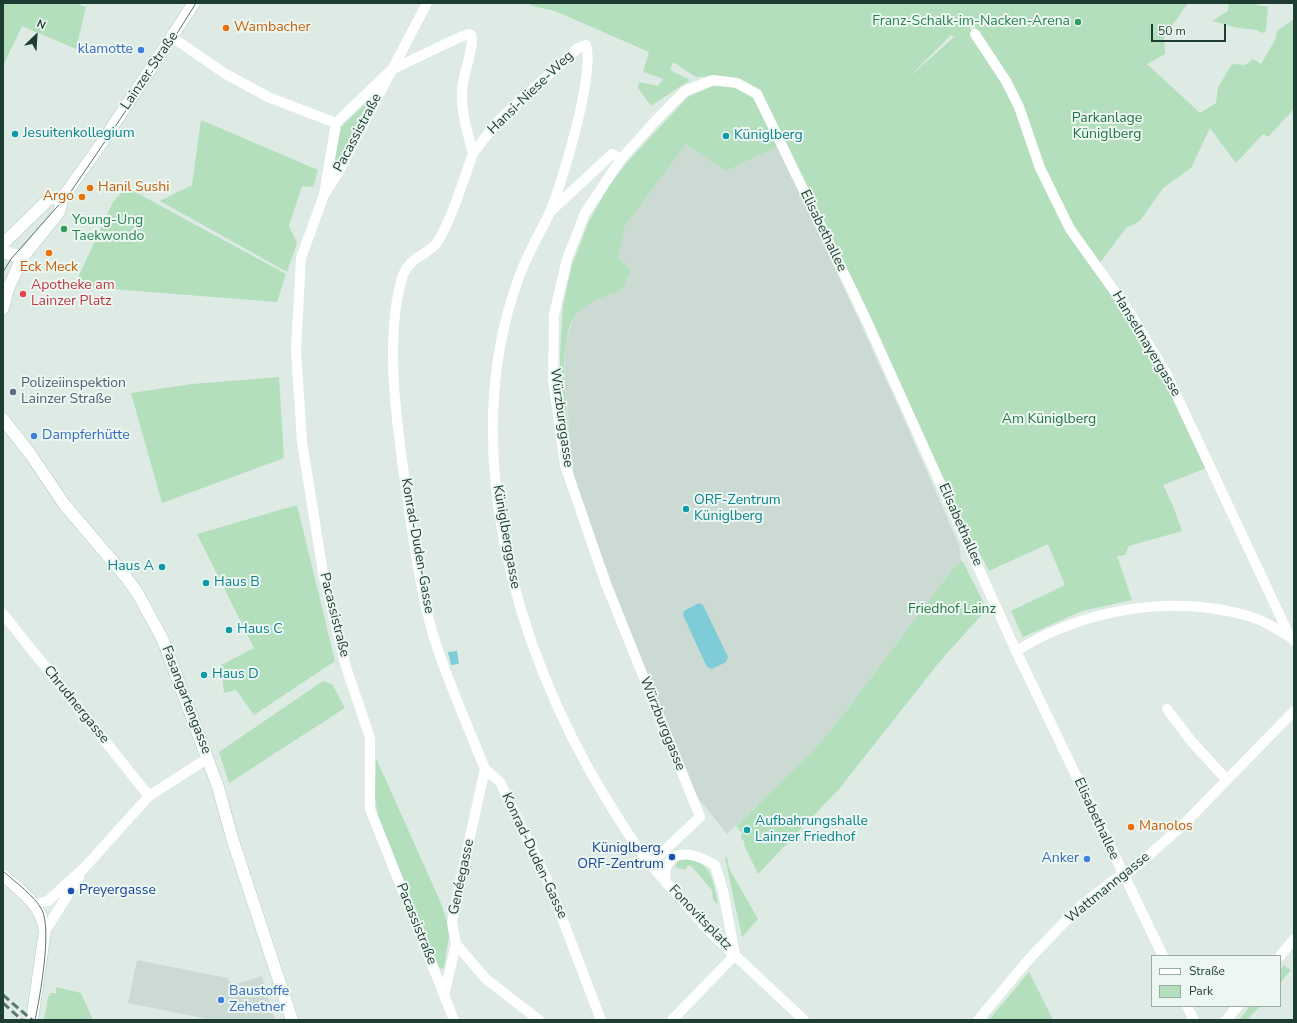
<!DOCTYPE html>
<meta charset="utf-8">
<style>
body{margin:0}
#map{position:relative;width:1297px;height:1023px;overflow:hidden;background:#ddebe4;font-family:"Nunito Sans",sans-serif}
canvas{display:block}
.frame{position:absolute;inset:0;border:4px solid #1d3c32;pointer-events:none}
.legend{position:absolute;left:1151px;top:955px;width:130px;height:52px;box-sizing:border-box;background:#edf7f2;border:1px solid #9aaca5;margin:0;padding:5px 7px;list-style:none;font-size:12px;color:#1d3c32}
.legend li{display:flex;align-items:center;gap:8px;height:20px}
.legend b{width:20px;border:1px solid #9aaca5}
.north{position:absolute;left:16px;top:16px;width:40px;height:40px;-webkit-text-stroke:3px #edf7f2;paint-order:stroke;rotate:25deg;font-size:11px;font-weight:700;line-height:16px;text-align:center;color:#1d3c32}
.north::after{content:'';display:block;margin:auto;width:14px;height:18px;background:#1d3c32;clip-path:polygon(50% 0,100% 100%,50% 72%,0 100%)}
.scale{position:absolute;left:1151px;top:24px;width:75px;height:18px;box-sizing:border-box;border:2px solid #1d3c32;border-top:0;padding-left:5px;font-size:12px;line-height:14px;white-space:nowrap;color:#1d3c32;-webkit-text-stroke:3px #edf7f2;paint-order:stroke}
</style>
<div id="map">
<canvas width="1297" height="1023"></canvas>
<div class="frame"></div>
<ul class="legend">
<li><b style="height:5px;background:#fff"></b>Straße</li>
<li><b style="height:11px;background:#b3dfbd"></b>Park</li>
</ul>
<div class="north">N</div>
<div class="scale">50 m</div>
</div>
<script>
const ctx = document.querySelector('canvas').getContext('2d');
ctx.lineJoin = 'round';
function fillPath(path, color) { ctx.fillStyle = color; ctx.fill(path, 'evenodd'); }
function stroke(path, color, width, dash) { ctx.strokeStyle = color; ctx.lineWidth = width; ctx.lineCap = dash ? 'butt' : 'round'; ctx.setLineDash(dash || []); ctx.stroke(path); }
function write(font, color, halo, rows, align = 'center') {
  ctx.font = font + ' "Nunito Sans",sans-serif'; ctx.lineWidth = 4; ctx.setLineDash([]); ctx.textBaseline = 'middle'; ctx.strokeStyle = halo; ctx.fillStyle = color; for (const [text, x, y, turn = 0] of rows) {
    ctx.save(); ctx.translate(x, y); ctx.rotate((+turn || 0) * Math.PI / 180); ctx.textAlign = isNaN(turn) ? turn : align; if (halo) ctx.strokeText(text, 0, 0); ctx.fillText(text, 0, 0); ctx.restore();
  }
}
fillPath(new Path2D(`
 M686 144 726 171 779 146 900 410 959 545 961 561 954 567 843 715 814 750 727 834 694 793 668 732 575 486 565 387V343L574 318 585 306 596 300 621 291 618 258 625 226Z
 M137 960 227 978 233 985 262 976 275 1020H213L128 1003Z`), '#cbdbd3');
fillPath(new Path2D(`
 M3 3H76L86 7 76 49 22 26 3 66Z
 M528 3H1188L1164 37 1165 54 1147 64 1200 113 1216 103 1218 87 1232 64 1245 65 1253 59 1261 64 1275 40 1277 31 1294 19 1293 110 1268 137 1263 134 1236 163 1210 128 1191 168 1163 188 1140 221 1126 228 1099 264 1073 228 1043 167 1008 80 974 25 970 28 1004 81 1069 230 1128 313 1166 376 1209 467 1163 485 1173 506 1182 531 1129 546 1125 555 1117 556 1132 600 1082 611 1023 637 1011 611 1065 585 1048 544 989 571 956 508 762 95 719 76 696 77 673 62 670 70 690 80 651 106 638 88 639 82 658 86 663 79 643 72 649 52 555 11 532 6ZM951 35 954 37 907 79Z
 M1229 3H1252L1261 6H1268L1266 31 1263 33 1256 30 1238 28 1212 21 1228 11Z
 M713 86 737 87 756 96 779 146 726 171 686 144 625 226 618 258 631 270 621 291C604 297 585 302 574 318 555 347 569 424 572 460L560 391V353L563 306 572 265 589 221 609 186 628 161 688 97Z
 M364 105 369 107 338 165 334 163 341 127Z
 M201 120 318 170 313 187 302 186 289 226 297 243 287 272 160 201 192 185Z
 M126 187 286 274 277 302 74 286 113 202Z
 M279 377 284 458 162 503 131 393 192 384Z
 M297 505 335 661 254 715 236 690 224 693 221 665 254 648 197 534Z
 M961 561 963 562 987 609 941 660 839 789 758 874 744 845 745 843 741 838 742 833 736 826 814 750 843 715 954 567Z
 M323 681 332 684 345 708 229 783 219 752Z
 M376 758 440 901 447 921 449 936 444 968 441 969 439 967 378 817 375 797Z
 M727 857 729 868 758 919 742 937 725 858Z
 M688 858C707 864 711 871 715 890 716 895 718 901 718 905L713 900 712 890 691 866 688 865 685 870 675 867 678 861Z
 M1284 965 1291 970 1280 983V970Z
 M1029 972 1053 1020H989L993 1015Z
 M56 987 81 993 93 1020H44L48 997 51 993H56Z
 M1250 1006H1260L1254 1013H1253L1248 1020H1239Z`), '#b3dfbd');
fillPath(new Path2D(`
 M699 603 703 605 728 657 726 662 712 669 707 667 683 615 684 611Z
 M457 651 459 664 451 665 448 652Z`), '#7eccd7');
const secondary = new Path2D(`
 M3 244 49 199 63 197
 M3 308 8 289 22 258 59 212 63 197 99 147 194 3
 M3 419 31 455 64 504 126 577 138 594 163 640 218 787 233 841 292 1020
 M3 875C23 893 41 904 45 931L32 1020`);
stroke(secondary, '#afccc0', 13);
stroke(new Path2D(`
 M427 3 339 171 324 195 301 258 296 350 302 442 323 573 346 667 370 738V809L454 1020
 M975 34 1006 81 1019 107 1040 168 1070 229 1130 313 1167 375 1290 637 1294 641
 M172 37 224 73 268 97 336 123
 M473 153C463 181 453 216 438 241 429 256 409 255 402 278 382 347 400 445 410 516 417 560 423 605 437 647 451 689 469 729 485 769L500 782 549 884 601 1020
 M324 195 336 123 391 70 460 37 469 34 471 35C475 43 464 73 463 83 459 106 467 131 473 153L499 120 578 48 586 45C595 74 562 184 549 214 539 235 527 255 519 277 457 445 514 647 604 795 618 818 632 842 650 864
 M551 211 612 154 621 159
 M3 614 149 796
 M1016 651C1028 644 1040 637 1052 632 1113 605 1187 597 1252 617 1265 621 1278 630 1290 637
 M1167 709 1192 742 1227 780
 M485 769 459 886 452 922 456 944 486 979 539 1020
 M666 883 665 870 672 857C688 851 701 857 715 865L723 891 735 955
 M35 904 48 901 86 866 149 796 208 758
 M45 931 79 877
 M1280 956 1294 939
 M444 995 456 944
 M1187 1006 1194 1020
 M672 1020 735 955
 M804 1020 710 932 650 864 700 817 606 584 565 465 553 379 554 315 567 259 585 213 621 159 658 118 685 91 713 80 737 83 757 94 865 317 1016 651 1163 956
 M978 1020 1029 959 1077 909 1114 880 1132 870 1182 826 1294 711
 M1226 1020 1238 1006`), '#fff', 10);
stroke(new Path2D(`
 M3 251 22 258`), '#fff', 12);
stroke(secondary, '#fff', 12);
stroke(new Path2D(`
 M3 272 11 259 72 190 163 56 196 3
 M3 871C16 883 34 895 42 910 52 930 40 997 35 1020`), '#57786e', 1);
stroke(new Path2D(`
 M3 995 32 1020
 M3 1003 22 1020`), '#57786e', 3, [8, 4]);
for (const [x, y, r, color] of [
 [1078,22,4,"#2e9e5b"],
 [226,28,4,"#e8710a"],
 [141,50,4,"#3f7fe0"],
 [15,134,4,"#0f9aa8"],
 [726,136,4,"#0f9aa8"],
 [90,188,4,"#e8710a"],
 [82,197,4,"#e8710a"],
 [64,229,4,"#2e9e5b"],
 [49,253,4,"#e8710a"],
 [23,294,4,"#e0444e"],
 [13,392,4,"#5c6f8a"],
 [34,436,4,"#3f7fe0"],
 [686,509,4,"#0f9aa8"],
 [162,567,4,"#0f9aa8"],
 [206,583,4,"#0f9aa8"],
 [229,630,4,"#0f9aa8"],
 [204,675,4,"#0f9aa8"],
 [1131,827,4,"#e8710a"],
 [747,830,4,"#0f9aa8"],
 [672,857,4,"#1a4fb4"],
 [1087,859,4,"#3f7fe0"],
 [71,891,4,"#1a4fb4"],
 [221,1000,4,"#3f7fe0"]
]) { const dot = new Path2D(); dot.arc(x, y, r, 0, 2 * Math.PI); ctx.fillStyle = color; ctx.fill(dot); stroke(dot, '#edf7f2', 1.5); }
write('14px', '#27864d', '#edf7f2', [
 ["Franz-Schalk-im-Nacken-Arena",1070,22],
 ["Young-Ung",72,221,"left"],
 ["Taekwondo",72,237,"left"]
], 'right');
write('14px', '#c56008', '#edf7f2', [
 ["Wambacher",234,28],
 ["Hanil Sushi",98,188],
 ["Argo",74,197,"right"],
 ["Eck Meck",49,268,"center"],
 ["Manolos",1139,827]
], 'left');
write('14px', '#366cbe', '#edf7f2', [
 ["klamotte",133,50],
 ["Dampferhütte",42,436,"left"],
 ["Anker",1079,859],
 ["Baustoffe",229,992,"left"],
 ["Zehetner",229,1008,"left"]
], 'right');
write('14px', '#1d3c32', '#edf7f2', [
 ["Lainzer Straße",150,71,-56],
 ["Hansi-Niese-Weg",531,93,-44],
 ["Pacassistraße",358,133,-62],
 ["Elisabethallee",823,231,64],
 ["Hanselmayergasse",1146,344,59],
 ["Würzburggasse",561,418,82],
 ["Elisabethallee",960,525,66],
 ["Küniglberggasse",506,537,80],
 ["Konrad-Duden-Gasse",417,546,80],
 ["Pacassistraße",334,615,76],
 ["Fasangartengasse",186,700,69],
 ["Chrudnergasse",76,705,51],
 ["Würzburggasse",662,724,68],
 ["Elisabethallee",1096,819,65],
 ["Konrad-Duden-Gasse",534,856,65],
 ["Genéegasse",462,877,-78],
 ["Wattmanngasse",1108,888,-39],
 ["Fonovitsplatz",700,918,46],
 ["Pacassistraße",416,924,68]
]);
write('14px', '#237641', '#edf7f2', [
 ["Parkanlage",1107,119],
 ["Küniglberg",1107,135],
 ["Am Küniglberg",1049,420],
 ["Friedhof Lainz",952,610]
]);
write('14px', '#0d838f', '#edf7f2', [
 ["Jesuitenkollegium",23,134],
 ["Küniglberg",734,136],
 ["ORF-Zentrum",694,501],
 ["Küniglberg",694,517],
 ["Haus A",154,567,"right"],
 ["Haus B",214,583],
 ["Haus C",237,630],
 ["Haus D",212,675],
 ["Aufbahrungshalle",755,822],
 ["Lainzer Friedhof",755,838]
], 'left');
write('14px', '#be3a42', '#edf7f2', [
 ["Apotheke am",31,286],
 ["Lainzer Platz",31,302]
], 'left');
write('14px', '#4e5e75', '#edf7f2', [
 ["Polizeiinspektion",21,384],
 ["Lainzer Straße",21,400]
], 'left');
write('14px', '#164399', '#edf7f2', [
 ["Küniglberg,",664,849],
 ["ORF-Zentrum",664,865],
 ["Preyergasse",79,891,"left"]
], 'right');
</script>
